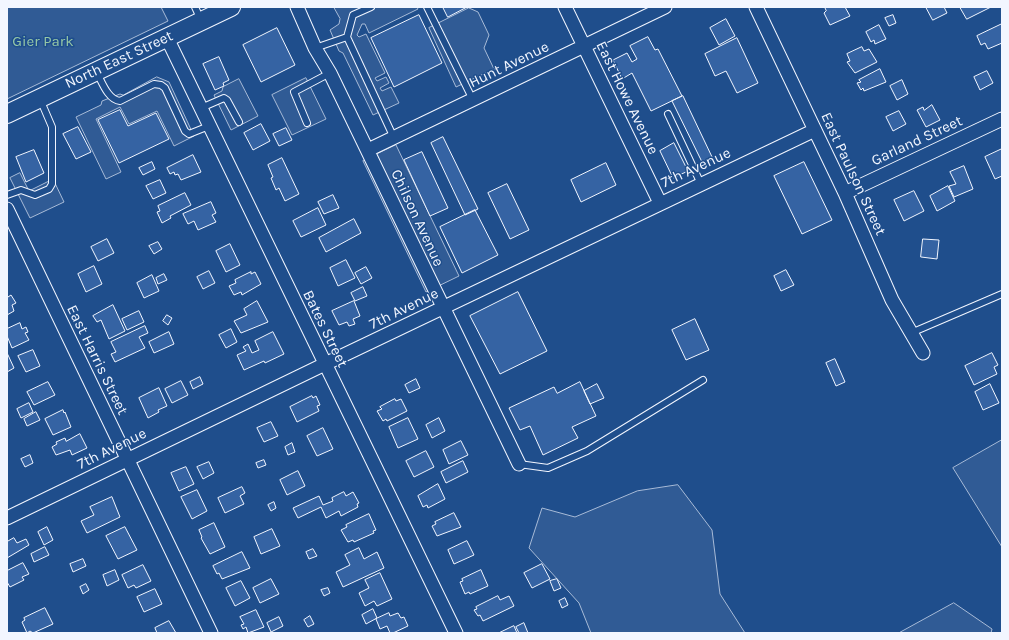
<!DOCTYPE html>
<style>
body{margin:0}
#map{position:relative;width:1009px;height:640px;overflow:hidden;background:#1f4e8c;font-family:Karla,sans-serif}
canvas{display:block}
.frame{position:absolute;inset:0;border:8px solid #f2f6ff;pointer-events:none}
</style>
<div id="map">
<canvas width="1009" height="640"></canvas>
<div class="frame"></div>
</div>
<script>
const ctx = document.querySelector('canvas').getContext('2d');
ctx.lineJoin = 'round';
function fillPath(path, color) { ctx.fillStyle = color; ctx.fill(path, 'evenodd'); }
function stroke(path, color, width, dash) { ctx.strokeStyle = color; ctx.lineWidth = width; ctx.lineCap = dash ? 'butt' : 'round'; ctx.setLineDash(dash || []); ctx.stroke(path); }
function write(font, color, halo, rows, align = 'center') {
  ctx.font = font + ' Karla,sans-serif'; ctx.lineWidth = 3; ctx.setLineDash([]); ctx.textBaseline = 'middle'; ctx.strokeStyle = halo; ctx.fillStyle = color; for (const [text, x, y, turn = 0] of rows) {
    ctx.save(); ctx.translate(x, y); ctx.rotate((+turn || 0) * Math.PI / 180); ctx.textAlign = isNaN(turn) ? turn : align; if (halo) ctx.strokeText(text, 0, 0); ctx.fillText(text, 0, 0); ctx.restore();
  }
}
const built = new Path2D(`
 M7 7H161L168 21 7 99Z
 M334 7H417L418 9 369 33 365 24H362L357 35 359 37 366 34 385 73 375 78 377 81 386 77 389 83 380 88 382 91 391 87 399 103 373 115 343 53 339 51 330 30 339 24 340 19Z
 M469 8 478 12 489 35 484 48 494 69 456 87 429 28Z
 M157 77 169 82 194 136 174 146 157 111 129 124 120 107 96 119 121 172 106 179 76 117 101 105 102 101 120 94 123 95Z
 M306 78 326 119 292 135 272 95Z
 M239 79 258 116 231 130 214 95 222 91 223 87Z
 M396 145 459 276 426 292 363 161Z
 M20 173 29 191 53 179 64 202 30 218 10 178Z
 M1002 440V547L953 468Z
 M678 485 712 530 720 594 745 633H591L579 603 529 548 542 508 575 517 637 491Z
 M954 603 992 629 991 633H899Z`);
fillPath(built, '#305b95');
stroke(built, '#a8bbd7', 1);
const building = new Path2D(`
 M443 7H467L448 17Z
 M825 7H845L850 16 830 25 824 13 826 11Z
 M926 7H944L947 13 933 20Z
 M960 7H991L967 19Z
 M419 15 442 63 394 87 371 38Z
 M893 15 896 23 889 26 885 18Z
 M726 19 735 36 719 45 710 28Z
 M1002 24V43L988 49 985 43 981 45 977 36Z
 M879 25 886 39 875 44 874 40 871 42 866 32Z
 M277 28 295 65 261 82 243 45Z
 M648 37 655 50 658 49 682 96 651 111 632 73 622 79 613 60 627 53 632 62 637 59 630 46Z
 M737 38 758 83 737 93 726 71 715 76 705 54Z
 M862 47 864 51 869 49 877 62 855 73 847 62 850 61 847 54Z
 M219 57 229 80 223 83 224 86 215 90 203 64Z
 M880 69 886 82 864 91 863 88 861 90 857 83 861 82 859 80Z
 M987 71 993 83 980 90 974 77Z
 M902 80 908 94 897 100 890 86Z
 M683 96 713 159 703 164 672 101Z
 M932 105 940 120 926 127 917 110 923 107 924 110Z
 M120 110 128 126 156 113 169 139 119 163 98 120Z
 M899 111 906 124 893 131 886 117Z
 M261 124 270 141 253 150 244 133Z
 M78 127 91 152 76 159 63 134Z
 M286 128 292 140 279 146 273 134Z
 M443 137 478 209 465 215 431 143Z
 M674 143 688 171 673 178 660 151Z
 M1002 149V176L995 179 985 157Z
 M34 150 44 173 26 182 16 157Z
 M422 152 448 208 430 216 404 160Z
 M193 155 201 172 181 180 178 174 175 175 174 172 170 174 167 168Z
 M282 158 299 194 285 201 279 188 276 190 271 178 273 177 268 165Z
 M152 162 155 169 143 175 139 168Z
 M804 162 832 220 802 234 774 176Z
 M606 163 616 185 581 202 571 180Z
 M964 166 973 189 954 197 949 186 956 184 950 172Z
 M160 180 166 193 153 199 146 186Z
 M507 184 529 230 510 239 488 193Z
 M948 186 955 201 937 211 930 196Z
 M914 191 924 211 904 221 894 200Z
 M185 193 191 205 170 216 171 218 162 223 157 212 160 211 158 206Z
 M333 195 339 208 324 214 318 202Z
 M211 202 216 213 212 215 216 222 198 230 194 221 188 224 183 214Z
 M318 208 326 225 301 237 293 221Z
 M475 210 498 255 462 273 440 227Z
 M354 219 361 233 326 252 319 238Z
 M107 239 114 253 98 261 91 247Z
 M923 239 939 240 937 259 921 257Z
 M158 242 162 249 154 254 149 246Z
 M230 244 240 265 226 272 216 251Z
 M346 260 355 278 338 286 330 268Z
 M94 266 102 284 86 292 78 274Z
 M366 267 372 278 361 284 355 273Z
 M786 270 794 285 781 291 774 276Z
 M209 271 215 283 203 289 197 277Z
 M251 272V274L255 272 261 284 242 295 241 292 234 295 229 286 236 283 235 280Z
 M164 274 167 280 158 284 156 278Z
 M152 275 159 291 144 298 137 283Z
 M363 287 367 296 355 301 351 293Z
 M518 292 547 351 500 374 470 316Z
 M7 295 8 297 11 295 16 303 12 305 14 311 7 315Z
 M257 301 268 322 241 333 234 321 247 315 244 309Z
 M354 301 360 316 353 319 355 324 349 326 347 322 339 325 332 311Z
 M113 305 125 331 109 339 101 320 97 322 93 316Z
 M139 311 144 322 127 330 122 319Z
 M167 315 172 318 168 325 163 321Z
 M695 319 709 350 686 360 672 330Z
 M20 323 22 329 26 327 28 332 25 333 29 340 12 348 7 336V329Z
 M145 326 148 333 139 337 145 348 115 362 111 354 116 352 111 342Z
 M231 329 237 342 226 348 219 335Z
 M169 332 174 344 154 353 149 342Z
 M273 332 284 354 265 363 264 361 244 370 237 355 246 351 243 347 248 344 252 353 259 350 255 341Z
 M33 350 40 366 26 372 18 356Z
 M992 353 998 365 994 367 997 374 974 385 965 366Z
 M8 355 14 368 7 372V356Z
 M835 359 845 382 836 386 826 363Z
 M200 377 203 384 193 389 190 382Z
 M416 379 420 388 409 393 405 385Z
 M181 381 188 395 172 403 165 389Z
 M48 382 55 395 34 405 27 392Z
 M580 382 596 416 572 427 578 438 543 455 530 426 520 430 509 408 554 387 557 393Z
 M597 384 604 398 590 404 584 391Z
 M990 384 999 403 983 410 975 392Z
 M159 388 167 406 158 410 159 412 148 418 139 398Z
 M312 396 313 398 316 396 320 405 317 406 319 411 297 422 290 407Z
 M395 399 396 401 401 399 407 411 387 421 386 419 383 421 377 411 382 409 380 407Z
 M29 403 33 412 21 418 17 409Z
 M63 410 64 413 65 412 71 427 53 435 45 419Z
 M36 412 40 420 27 426 24 419Z
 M408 418 418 439 398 448 389 427Z
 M439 418 445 431 432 438 426 425Z
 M271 422 278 436 264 442 257 428Z
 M323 428 333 449 317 456 307 436Z
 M80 434 87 448 72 455 70 450 56 455 52 447 57 444 56 442 65 438 66 441Z
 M461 441 468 455 449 464 443 450Z
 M292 443 295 452 288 455 285 447Z
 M426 451 434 467 414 477 406 461Z
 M30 455 33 463 25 467 21 459Z
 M264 460 266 465 258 468 256 463Z
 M463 461 468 472 446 483 441 472Z
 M209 462 214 473 203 479 197 467Z
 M186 467 194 484 179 491 171 473Z
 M298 471 305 486 287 495 280 480Z
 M438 484 445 499 428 508 427 505 423 507 418 496Z
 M242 487 245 493 240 496 244 504 225 513 218 498Z
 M197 490 207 511 192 519 181 497Z
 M344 492 346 496 353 492 359 503 357 504 358 507 341 516 339 511 326 518 321 507 298 518 293 508 319 496 323 505 333 501 332 498Z
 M112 497 120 517 87 533 81 521 94 515 90 507Z
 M274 502 276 508 271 511 268 505Z
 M454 513 461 527 437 536 432 526 436 524 435 522Z
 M369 514 376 530 373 531 374 533 354 542 353 540 348 542 341 530 347 527 346 525Z
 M214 523 225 547 210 554 201 538 202 537 199 530Z
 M47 527 53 540 44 545 38 532Z
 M125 527 137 550 118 559 106 536Z
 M272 529 280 546 261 554 254 537Z
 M14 538 17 543 26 539 29 545 7 558V542Z
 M467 541 474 555 454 564 448 550Z
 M45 547 49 555 34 562 31 554Z
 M359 548 364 559 377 552 384 568 343 587 336 572 350 565 345 555Z
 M313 549 317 556 309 559 306 552Z
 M242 552 250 568 222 579 219 573 217 574 213 566Z
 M83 559 86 566 73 572 70 564Z
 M23 563 29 574 22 577 24 580 10 587 7 582V571Z
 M542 564 550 579 532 588 524 573Z
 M143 565 151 581 136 588 134 585 128 588 122 575Z
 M115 570 119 580 107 586 103 575Z
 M481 570 488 586 470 594 469 592 465 594 460 582 463 581 462 579Z
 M380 573 392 599 377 606 374 601 365 606 359 593 369 588 365 580Z
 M271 579 279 594 260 603 253 588Z
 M557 579 561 588 554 591 550 581Z
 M241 581 250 598 235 606 226 588Z
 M86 584 89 590 83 594 80 587Z
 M328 588 330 593 324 596 321 590Z
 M155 589 162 604 144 612 137 597Z
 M498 596 500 600 509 596 514 606 483 621 480 615 478 616 474 610 477 609 476 607Z
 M565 598 568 605 562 608 559 601Z
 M45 608 53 624 33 633 30 631 27 633 22 622 25 620 24 618Z
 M373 609 377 618 366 624 362 615Z
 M256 610 264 627 248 633 246 627 243 629 241 625 244 624 240 617Z
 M389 613 390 616 398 613 401 618 404 617 408 626 393 633H390L387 626 380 629 376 619Z
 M310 616 314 624 308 627 304 620Z
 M279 617 283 626 271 632 267 623Z
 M169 621 176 633H157L155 628Z
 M524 623 528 633H519L516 627Z
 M514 626 517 633H499Z`);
fillPath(building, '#3563a3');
stroke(building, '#f2f6ff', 1);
const service = new Path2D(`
 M195 7 201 20
 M427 7 473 100
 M347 37 394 138
 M315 48 347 37 353 15 371 7
 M97 73C102 82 108 100 120 101L154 84 161 85 165 88 185 131 189 134 209 126
 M201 108 224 98 227 100 239 122
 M668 114 701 184
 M307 123 294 92 330 73
 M7 195 21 190 35 195 49 189 52 184V127L40 99
 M911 333 1002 294
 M519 464 548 468 587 451 703 380`);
const minor = new Path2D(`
 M297 7 315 48 330 73 519 464
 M565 7 660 203
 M756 7 845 193 892 300 923 353
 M167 38 456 633
 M368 150 665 7
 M845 193 1002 119
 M7 209 211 633
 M7 518 325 364 815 130`);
const secondary = new Path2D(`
 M7 114 231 7`);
stroke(service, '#f2f6ff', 8);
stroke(minor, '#f2f6ff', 15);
stroke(secondary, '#f2f6ff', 20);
stroke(service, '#1f4e8c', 6);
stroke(minor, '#1f4e8c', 13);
stroke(secondary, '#1f4e8c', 18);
write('15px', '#97c8a6', '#1f4e8c', [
 ["Gier Park",43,42]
]);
write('15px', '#f2f6ff', '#1f4e8c', [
 ["North East Street",119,60,-25],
 ["Hunt Avenue",509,65,-26],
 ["East Howe Avenue",627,98,64],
 ["Garland Street",917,141,-25],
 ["7th Avenue",696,168,-25],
 ["East Paulson Street",853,174,65],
 ["Chilson Avenue",417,218,65],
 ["7th Avenue",404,309,-26],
 ["Bates Street",325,329,64],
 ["East Harris Street",97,360,64],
 ["7th Avenue",112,449,-26]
]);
</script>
